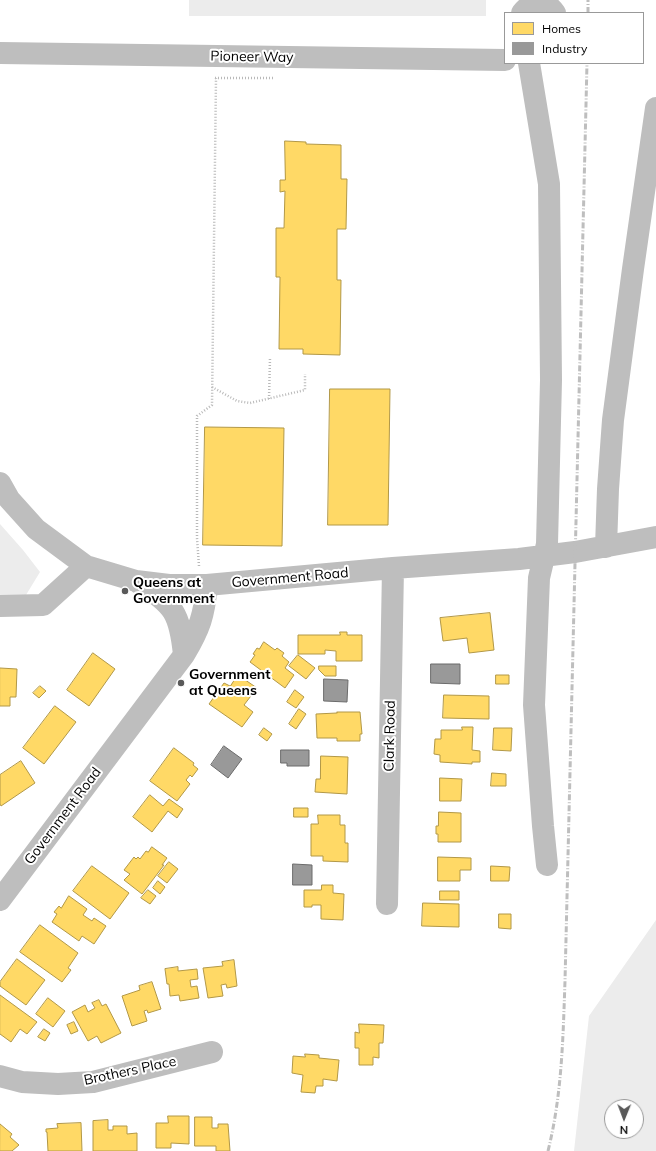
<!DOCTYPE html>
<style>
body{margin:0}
#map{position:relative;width:656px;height:1151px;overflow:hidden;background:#fff;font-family:Mulish,sans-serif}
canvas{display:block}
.legend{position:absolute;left:504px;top:12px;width:140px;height:52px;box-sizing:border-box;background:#fff;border:1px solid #999;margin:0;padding:5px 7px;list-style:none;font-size:12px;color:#000}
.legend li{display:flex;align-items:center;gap:8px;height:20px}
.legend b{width:20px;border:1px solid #999}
.north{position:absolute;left:604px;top:1099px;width:40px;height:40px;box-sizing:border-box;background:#fff;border:1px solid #999;border-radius:50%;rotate:181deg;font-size:11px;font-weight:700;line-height:16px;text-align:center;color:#000}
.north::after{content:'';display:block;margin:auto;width:14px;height:18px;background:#595959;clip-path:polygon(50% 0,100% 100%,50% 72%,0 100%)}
</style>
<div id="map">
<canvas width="656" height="1151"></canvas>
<ul class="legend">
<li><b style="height:11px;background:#ffd966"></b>Homes</li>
<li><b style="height:11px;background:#999"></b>Industry</li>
</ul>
<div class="north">N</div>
</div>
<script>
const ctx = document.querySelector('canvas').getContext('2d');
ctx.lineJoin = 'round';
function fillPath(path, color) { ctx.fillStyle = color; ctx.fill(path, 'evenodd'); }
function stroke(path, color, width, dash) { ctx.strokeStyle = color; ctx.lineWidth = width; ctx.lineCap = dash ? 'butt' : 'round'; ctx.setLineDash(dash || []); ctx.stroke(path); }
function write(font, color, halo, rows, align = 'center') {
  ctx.font = font + ' Mulish,sans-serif'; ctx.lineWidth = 4; ctx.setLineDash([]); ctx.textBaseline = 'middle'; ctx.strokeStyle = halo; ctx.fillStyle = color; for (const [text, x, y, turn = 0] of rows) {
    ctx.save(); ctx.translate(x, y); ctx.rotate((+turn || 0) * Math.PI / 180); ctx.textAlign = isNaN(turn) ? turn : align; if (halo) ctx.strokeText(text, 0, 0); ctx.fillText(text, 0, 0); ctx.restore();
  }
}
fillPath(new Path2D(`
 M189 0H486V16H189Z
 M0 524 23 550 40 572 26 595 0 596Z
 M656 920V1151H574L589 1016ZM612 1107H636V1131H612Z`), '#ececec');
const homes = new Path2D(`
 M285 141 306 142V144L341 145V179H347L346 229H337V280H341L340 355 303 354V349H279L280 277H276V228H284L285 191 280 192V180H285Z
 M330 389H390L388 525H328Z
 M205 427 284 428 282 546 203 545Z
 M490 613 494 650 469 653 467 638 443 641 440 618Z
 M340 632H347V635H362V661H336V651L325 650V654H298V635H340Z
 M264 642 275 650 277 648 284 653 282 656 289 662 285 668 294 675 285 688 250 662 255 655 253 654 257 648 259 649Z
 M93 653 115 669 89 706 67 690Z
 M298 655 315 668 306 679 289 666Z
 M319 666H336V676H325L319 670Z
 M0 668 17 669 16 697H10V706H0Z
 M238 675 257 688 244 705 253 712 242 727 209 704 224 683 230 686Z
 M496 675H509V684H496Z
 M40 686 46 691 39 698 33 693Z
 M295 690 304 697 296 708 287 702Z
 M444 695 489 696V719L443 718Z
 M55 706 76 722 44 764 23 748Z
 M299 709 306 714 296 729 289 724Z
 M337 712H360L362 734H360V741H337V738H317L316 714 337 713Z
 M462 727H473L472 750 480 751V762H472V764L440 762V755L434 754 435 739H441V730H462Z
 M264 728 272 734 267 741 259 735Z
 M494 728H512L511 751 493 750Z
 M174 748 194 763 193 765 198 769 192 777 190 775 186 780 190 784 177 801 150 781Z
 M321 756 348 757 347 794 315 792 316 779H320Z
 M21 761 35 783 1 806 0 804V775Z
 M492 773 506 774V786H491Z
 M440 778 462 779 461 801H440Z
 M150 795 163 806 169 799 183 809 177 818 168 811 152 832 133 817Z
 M294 808H308V817H294Z
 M439 812 461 813V842H438V834H436V826H438Z
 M318 815H340V825H345V843H348V862L323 861V856H311V824H318Z
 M152 847 167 858 162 865H164L142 894 124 880 130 874 124 870 134 857 136 859 138 857 140 859 146 851 148 852Z
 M438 857 471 858V870H460V881H438Z
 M169 862 178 869 167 883 158 876Z
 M92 866 129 893 110 919 73 891Z
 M491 866 510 867 509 881H491Z
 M158 881 165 887 160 894 153 888Z
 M322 885H333V893L344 894 343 920 321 919V905H312V907H304V890H321Z
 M148 890 156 896 150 904 141 898Z
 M440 891H459V900H440Z
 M69 896 87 909 83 915 92 921 94 918 106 926 94 944 82 936 79 941 52 922 57 914 54 912 59 906 61 908Z
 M423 903 459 904V927L422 926Z
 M499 914H511V929L499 928Z
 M40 925 78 953 68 968 71 970 62 982 20 952Z
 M17 959 45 980 26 1005 0 986V982Z
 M234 960 237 986 227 988 226 984 221 985 223 996 208 998 203 968 223 966 222 962Z
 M178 967V971L197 969 198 979 190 980 191 987 197 986 199 998 180 1001 179 995 170 996 169 984H167L165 969Z
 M152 982 161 1009 148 1013 147 1010 144 1011 147 1021 132 1026 122 996 140 990 139 986Z
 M0 995 37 1022 27 1034 20 1029 11 1042 0 1034Z
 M48 998 65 1011 53 1027 36 1014Z
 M99 1000 102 1006 106 1004 121 1033 101 1043 97 1036 88 1041 72 1012 85 1005 88 1012 95 1008 92 1003Z
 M74 1022 78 1031 71 1034 67 1025Z
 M359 1024 384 1025 383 1043H379V1058L373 1057V1065H359V1048H355V1032L359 1033Z
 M44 1029 50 1033 45 1041 38 1037Z
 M305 1054 319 1055V1058L339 1060 337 1081 323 1079V1086H316L315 1093 301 1092 303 1075 292 1073 293 1056 305 1057Z
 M168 1116H189V1144L171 1143V1148H156V1123H168Z
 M195 1117H212V1128H218V1124H228L230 1151H216V1146H195Z
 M108 1120V1130H113V1126H127V1134L137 1133V1151H93V1121Z
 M81 1123 82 1151H48L47 1132H46V1129L58 1128 57 1124Z
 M0 1124 12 1134 10 1137 19 1145 12 1151H0Z`);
fillPath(homes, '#ffd966');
stroke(homes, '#b29847', 1);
const industry = new Path2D(`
 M431 664H460V684L431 683Z
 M324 679 348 680 347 702 324 701Z
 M224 746 242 759 228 778 211 765Z
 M281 750H309V766H287V763H281Z
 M293 864 312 865V885H293Z`);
fillPath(industry, '#999');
stroke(industry, '#6b6b6b', 1);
stroke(new Path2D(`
 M215 78H274
 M212 387 237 401 250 403 305 390V374
 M269 399 270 358
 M199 566 197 538V416L212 405 216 78`), '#b9b9b9', 2.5, [1, 2]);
stroke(new Path2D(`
 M522 13C532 0 546 0 555 13
 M0 53 505 60
 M529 63 549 184 551 380 547 544 539 578 534 705 543 826 547 865
 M0 483 9 499 36 529 86 566 136 581 169 585H207L393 568 519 559 575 552 656 537
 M606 547 608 489 613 420 633 269 656 108
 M139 583C174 604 180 614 184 655
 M0 606 43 605 86 566
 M0 900 184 655C200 628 204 616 207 585
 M387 904 393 568
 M0 1076 22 1082 58 1084 93 1082 212 1052`), '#bebebe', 22);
stroke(new Path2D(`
 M588 13V0
 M548 1151C562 1095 563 1038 565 981L587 63`), '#bebebe', 3, [6, 2, 1, 2]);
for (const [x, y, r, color] of [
 [125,591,4,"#595959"],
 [181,683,4,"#595959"]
]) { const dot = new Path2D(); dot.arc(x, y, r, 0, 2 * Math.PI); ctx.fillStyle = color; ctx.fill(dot); stroke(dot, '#fff', 1.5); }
write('14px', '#000', '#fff', [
 ["Pioneer Way",252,57,1],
 ["Government Road",290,578,-5],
 ["Clark Road",390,736,-89],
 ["Government Road",63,816,-53],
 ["Brothers Place",130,1071,-12]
]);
write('bold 14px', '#000', '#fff', [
 ["Queens at",133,583],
 ["Government",133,599],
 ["Government",189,675],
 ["at Queens",189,691]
], 'left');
</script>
